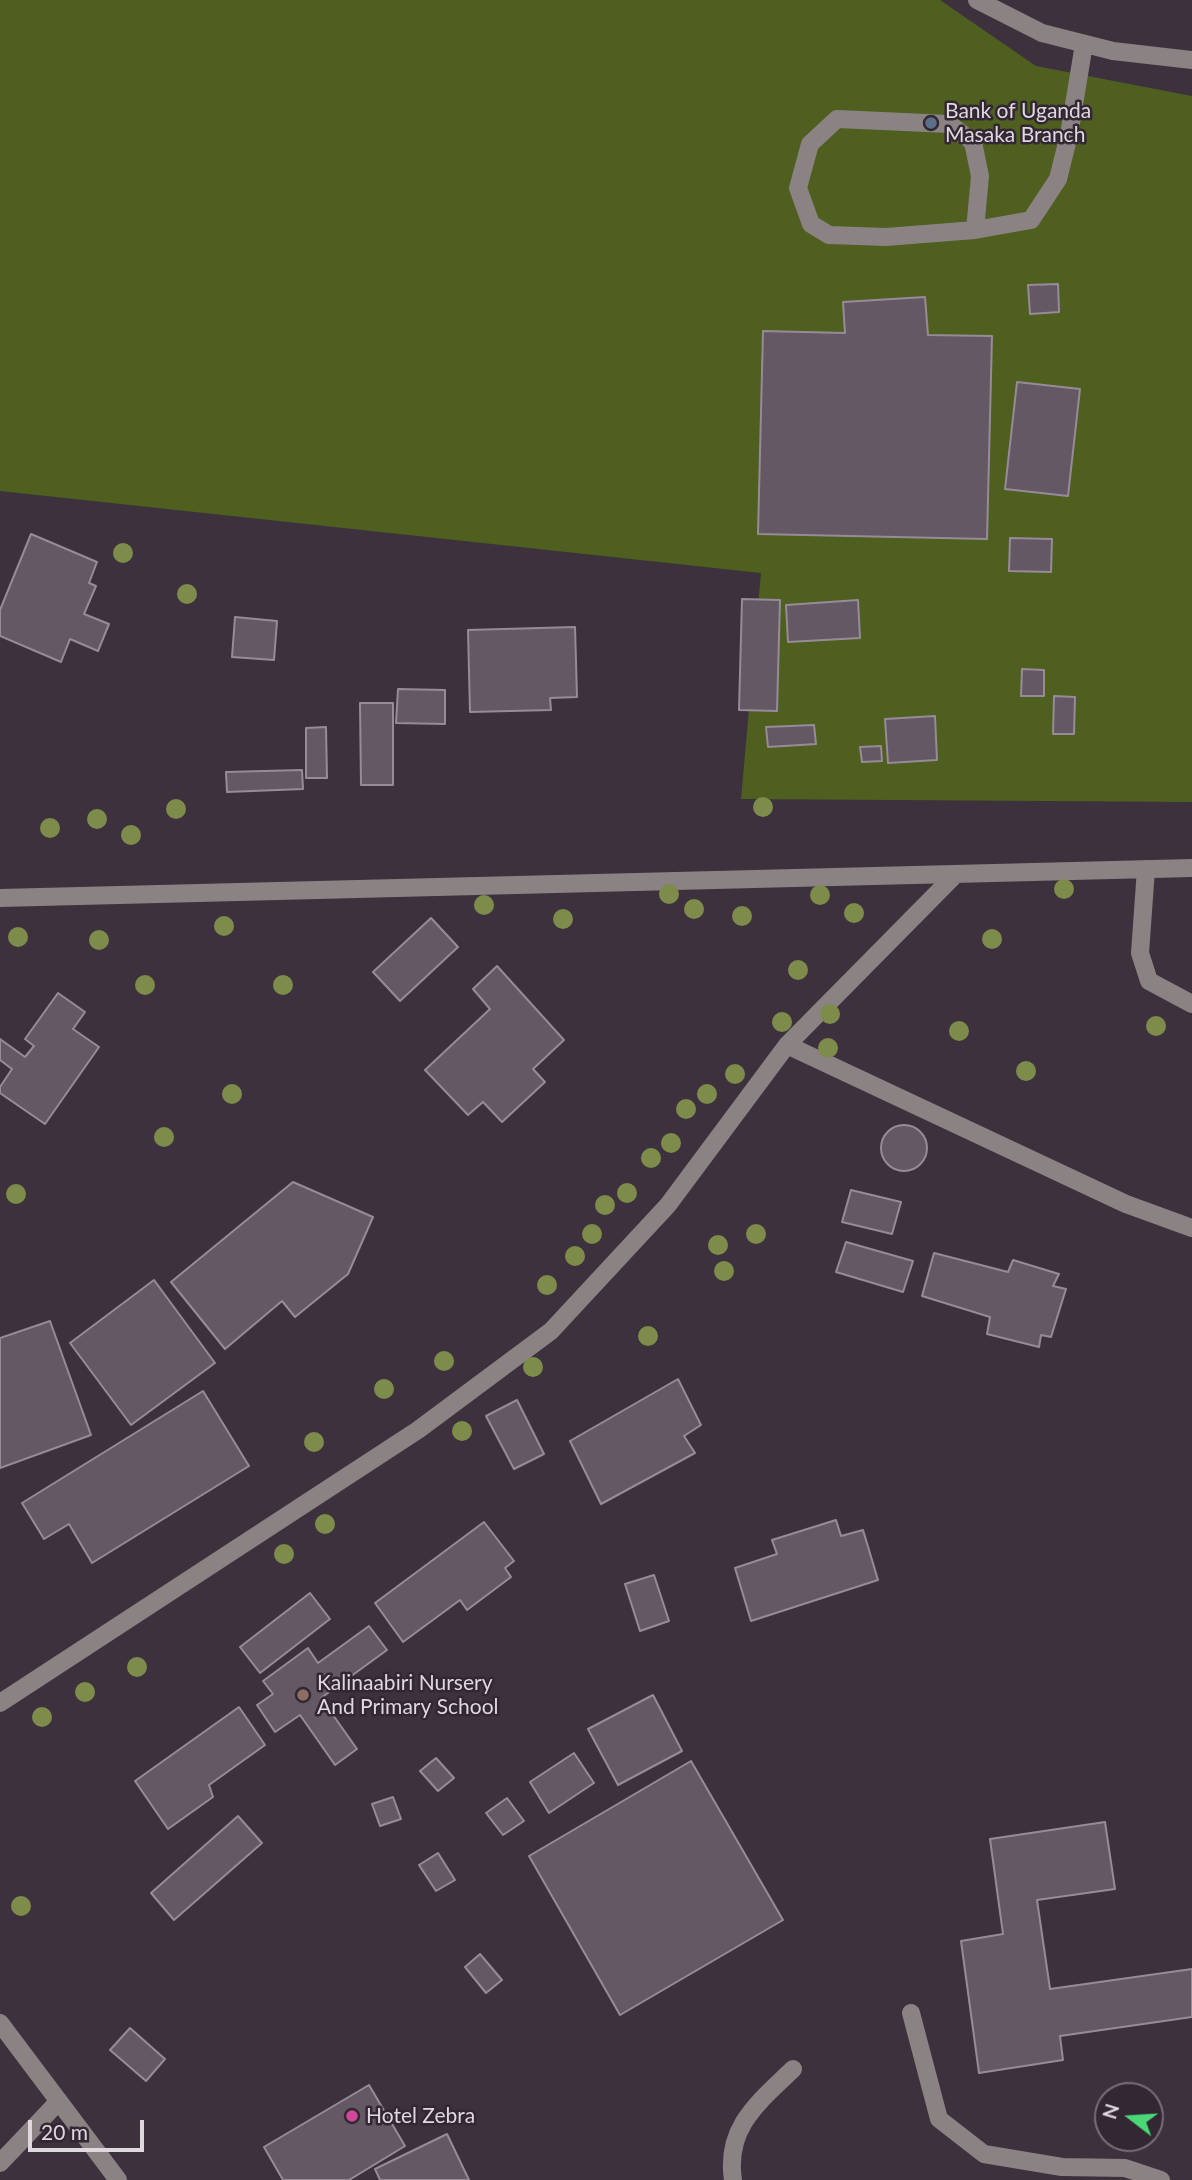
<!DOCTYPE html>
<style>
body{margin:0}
#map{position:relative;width:1192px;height:2180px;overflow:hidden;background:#3c313d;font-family:Lato,sans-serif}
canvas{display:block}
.north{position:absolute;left:1094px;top:2082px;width:70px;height:70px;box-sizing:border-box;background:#322732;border:2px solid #776e77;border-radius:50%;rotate:287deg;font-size:19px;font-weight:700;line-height:28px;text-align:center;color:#dfd8df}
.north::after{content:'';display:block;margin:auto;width:24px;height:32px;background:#49d778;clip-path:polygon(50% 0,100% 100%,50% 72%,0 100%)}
.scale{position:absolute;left:28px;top:2120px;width:116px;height:32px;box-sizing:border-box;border:4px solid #dfd8df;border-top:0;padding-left:9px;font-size:21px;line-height:24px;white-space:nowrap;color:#dfd8df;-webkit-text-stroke:5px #322732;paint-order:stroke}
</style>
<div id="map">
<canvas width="1192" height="2180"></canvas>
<div class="north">N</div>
<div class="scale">20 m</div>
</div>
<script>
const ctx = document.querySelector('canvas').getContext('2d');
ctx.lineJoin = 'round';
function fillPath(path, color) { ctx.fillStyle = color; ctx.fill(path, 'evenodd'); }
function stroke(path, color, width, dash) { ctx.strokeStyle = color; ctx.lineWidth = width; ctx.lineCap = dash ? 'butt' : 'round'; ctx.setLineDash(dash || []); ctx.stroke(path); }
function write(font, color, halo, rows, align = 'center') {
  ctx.font = font + ' Lato,sans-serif'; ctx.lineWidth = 5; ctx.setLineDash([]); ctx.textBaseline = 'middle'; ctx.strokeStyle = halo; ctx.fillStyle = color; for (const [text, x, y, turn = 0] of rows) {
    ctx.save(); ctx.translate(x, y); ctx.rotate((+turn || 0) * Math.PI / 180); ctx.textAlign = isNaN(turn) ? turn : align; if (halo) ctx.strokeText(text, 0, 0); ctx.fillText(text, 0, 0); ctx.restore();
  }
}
fillPath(new Path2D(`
 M0 0H940L1036 66 1192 96V802L741 799 761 573 0 491Z`), '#4e5f1f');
const building = new Path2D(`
 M1058 284 1059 312 1030 314 1028 285Z
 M925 297 928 335 992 336 987 539 758 534 763 331 845 333 843 302Z
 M1017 382 1080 389 1068 496 1005 489Z
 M31 534 97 562 89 583 96 586 84 614 109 624 98 651 70 639 61 662 0 636V610Z
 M1010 538 1052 539 1051 572 1009 571Z
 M742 599 780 600 777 711 739 710Z
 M858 600 860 638 788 642 786 605Z
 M235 617 277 621 274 660 232 657Z
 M575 627 577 697 550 698 551 710 470 712 468 630Z
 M1022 669 1044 670V696H1021Z
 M398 689 445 690V724L396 723Z
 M1054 696 1075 697 1074 734H1053Z
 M360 703H393V785H361Z
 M935 716 937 760 888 763 885 719Z
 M814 725 816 744 768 747 766 727Z
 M326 727 327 778H306V728Z
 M881 746 882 761 862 762 860 747Z
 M302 770 303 789 227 792 226 772Z
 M431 918 458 947 400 1001 373 972Z
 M497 966 564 1040 533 1069 545 1082 502 1122 483 1102 468 1115 425 1070 490 1009 473 989Z
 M58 993 85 1012 73 1029 99 1047 45 1124 0 1093V1087L12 1069 0 1060V1039L25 1057 34 1046 25 1039Z
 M881 1148a23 23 0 1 1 46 0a23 23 0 1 1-46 0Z
 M293 1182 373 1217 348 1274 295 1317 282 1301 225 1349 171 1282Z
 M851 1190 901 1202 892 1234 842 1222Z
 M846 1242 913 1261 903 1292 836 1272Z
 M934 1253 1008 1272 1013 1260 1059 1274 1053 1286 1066 1289 1051 1337 1041 1335 1039 1347 987 1334 990 1317 922 1296Z
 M154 1280 215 1363 131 1425 70 1343Z
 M50 1321 91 1435 0 1468V1338Z
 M678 1379 701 1425 684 1436 695 1453 601 1504 570 1441Z
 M203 1391 249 1466 92 1563 69 1524 44 1539 22 1503Z
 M517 1400 544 1454 514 1469 486 1416Z
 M836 1520 841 1536 863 1530 878 1580 751 1621 735 1568 777 1554 772 1540Z
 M484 1522 514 1561 505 1568 511 1577 467 1610 460 1600 403 1642 375 1603Z
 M654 1575 669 1621 640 1631 625 1584Z
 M310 1593 330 1619 260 1673 240 1647Z
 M369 1626 387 1650 321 1698 357 1749 335 1765 300 1715 275 1732 257 1705 273 1694 263 1681 308 1648 318 1663Z
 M653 1695 682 1751 618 1785 588 1729Z
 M239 1707 265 1745 209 1785 213 1797 168 1829 135 1781Z
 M574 1753 594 1783 549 1813 530 1782Z
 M436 1758 454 1778 438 1791 420 1771Z
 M691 1761 783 1920 620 2015 529 1856Z
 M393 1797 401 1819 380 1826 372 1804Z
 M507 1798 524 1821 503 1835 486 1813Z
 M238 1816 262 1843 174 1920 151 1893Z
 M1105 1822 1115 1889 1037 1900 1050 1989 1192 1969V2017L1060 2036 1063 2060 979 2073 961 1941 1003 1934 990 1839Z
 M438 1853 455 1880 436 1891 419 1865Z
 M480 1954 502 1980 486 1993 465 1967Z
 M130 2028 165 2059 146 2081 110 2050Z
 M369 2085 405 2146 349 2180H283L264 2147Z
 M447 2134 469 2180H380L375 2169Z`);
fillPath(building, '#645865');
stroke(building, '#978b98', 2);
stroke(new Path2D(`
 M977 0 1042 33 1113 51 1192 60
 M975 230 980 176 973 142 949 124 837 119 810 144 798 188 811 224 829 235 886 237 975 230 1031 220 1058 179 1069 135 1084 44
 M1146 869 1140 953 1149 981 1192 1004
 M0 898 1192 868
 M787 1045 1126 1204 1192 1228
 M0 1703 418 1430 551 1331 668 1205 787 1045 955 875
 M911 2013 939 2119 984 2154 1062 2167 1125 2168 1161 2180
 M0 2023 118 2180
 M0 2163 59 2101
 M733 2180C725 2127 759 2102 793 2069`), '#8b8283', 18);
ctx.fillStyle = '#7e8c4b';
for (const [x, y] of [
 [123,553],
 [187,594],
 [763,807],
 [176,809],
 [97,819],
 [50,828],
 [131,835],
 [1064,889],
 [669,894],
 [820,895],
 [484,905],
 [694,909],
 [854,913],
 [742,916],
 [563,919],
 [224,926],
 [18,937],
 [992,939],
 [99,940],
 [798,970],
 [145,985],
 [283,985],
 [830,1014],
 [782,1022],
 [1156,1026],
 [959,1031],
 [828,1048],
 [1026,1071],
 [735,1074],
 [232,1094],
 [707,1094],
 [686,1109],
 [164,1137],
 [671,1143],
 [651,1158],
 [627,1193],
 [16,1194],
 [605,1205],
 [592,1234],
 [756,1234],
 [718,1245],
 [575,1256],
 [724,1271],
 [547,1285],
 [648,1336],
 [444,1361],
 [533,1367],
 [384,1389],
 [462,1431],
 [314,1442],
 [325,1524],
 [284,1554],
 [137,1667],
 [85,1692],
 [42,1717],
 [21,1906]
]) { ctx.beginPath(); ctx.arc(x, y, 10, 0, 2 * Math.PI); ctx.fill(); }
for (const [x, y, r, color] of [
 [931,123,7,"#5c6f8a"],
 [303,1695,7,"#8d6e63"],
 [352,2116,7,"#d1479c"]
]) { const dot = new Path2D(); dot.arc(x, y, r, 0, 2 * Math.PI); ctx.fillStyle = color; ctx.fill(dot); stroke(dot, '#322732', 2.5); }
write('21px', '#dfd8df', '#322732', [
 ["Bank of Uganda",945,111],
 ["Masaka Branch",945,135],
 ["Kalinaabiri Nursery",317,1683],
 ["And Primary School",317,1707],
 ["Hotel Zebra",366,2116]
], 'left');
</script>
